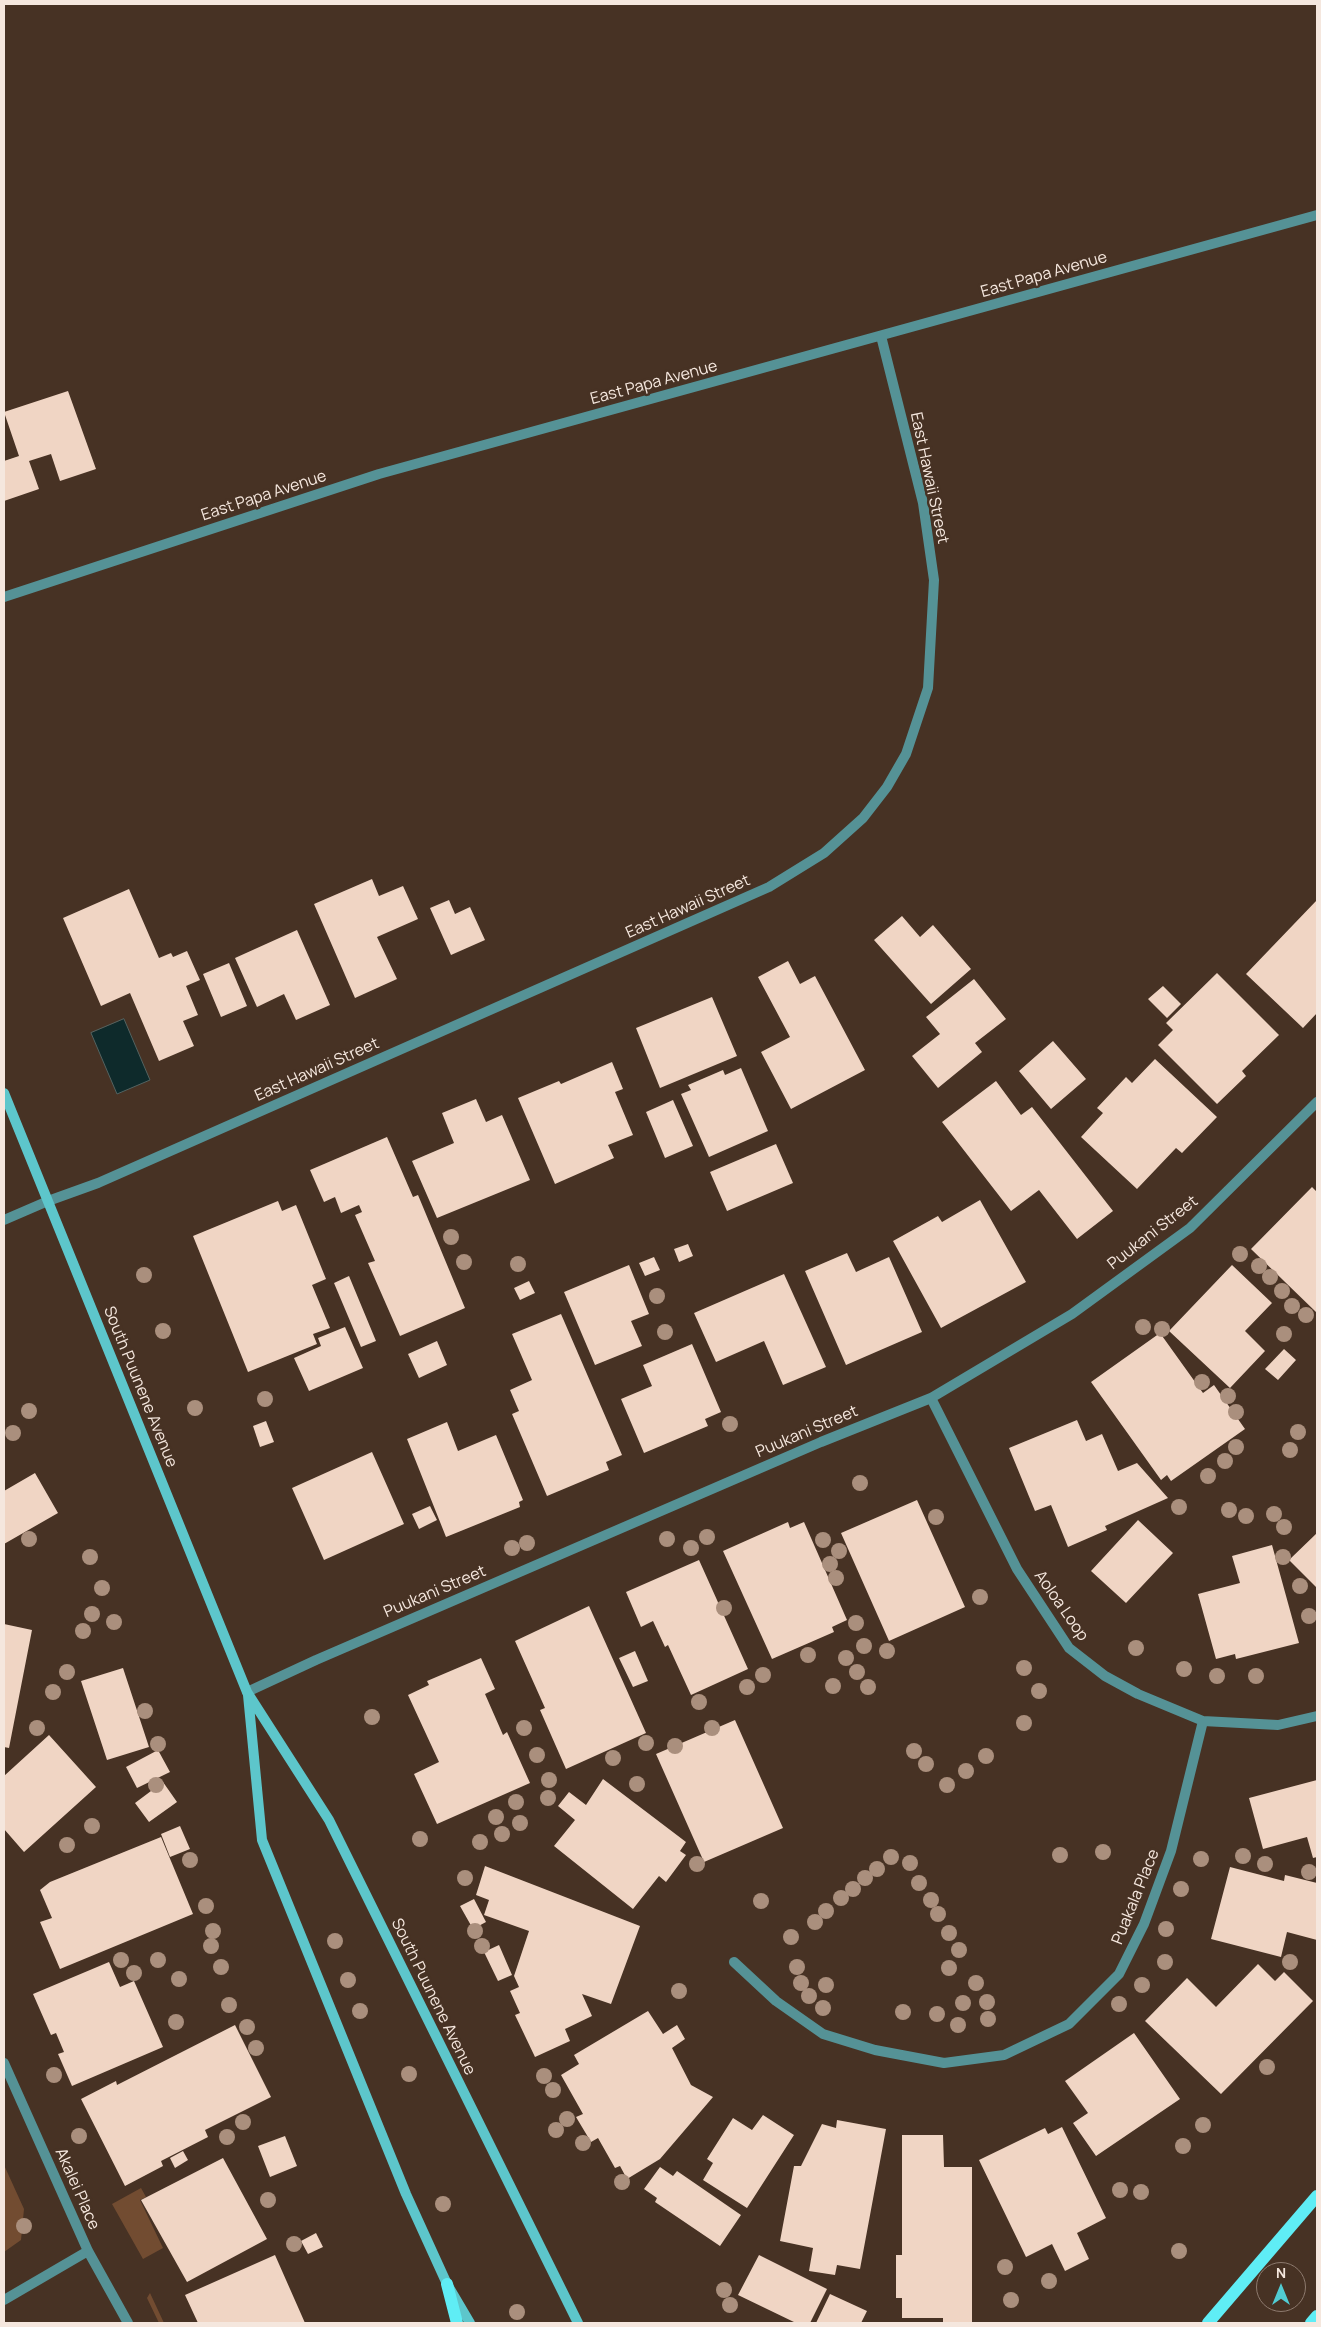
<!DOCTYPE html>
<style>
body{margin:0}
#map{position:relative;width:1321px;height:2327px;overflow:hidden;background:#473224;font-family:Manrope,sans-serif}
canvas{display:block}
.frame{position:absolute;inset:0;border:5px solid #f5e7de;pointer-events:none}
.north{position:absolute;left:1256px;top:2262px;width:50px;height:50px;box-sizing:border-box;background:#473224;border:1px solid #8d7a6e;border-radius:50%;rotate:0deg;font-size:14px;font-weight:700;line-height:20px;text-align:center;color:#f5e7de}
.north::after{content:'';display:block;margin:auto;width:18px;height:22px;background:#51ccd3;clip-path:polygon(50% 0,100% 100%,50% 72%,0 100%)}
</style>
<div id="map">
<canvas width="1321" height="2327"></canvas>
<div class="frame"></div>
<div class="north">N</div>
</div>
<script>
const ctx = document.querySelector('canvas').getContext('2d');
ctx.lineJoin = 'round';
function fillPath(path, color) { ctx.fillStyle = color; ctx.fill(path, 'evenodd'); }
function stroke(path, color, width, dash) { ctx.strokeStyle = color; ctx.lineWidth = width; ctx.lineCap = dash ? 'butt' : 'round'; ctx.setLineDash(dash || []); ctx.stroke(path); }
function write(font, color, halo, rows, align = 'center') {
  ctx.font = font + ' Manrope,sans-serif'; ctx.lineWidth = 5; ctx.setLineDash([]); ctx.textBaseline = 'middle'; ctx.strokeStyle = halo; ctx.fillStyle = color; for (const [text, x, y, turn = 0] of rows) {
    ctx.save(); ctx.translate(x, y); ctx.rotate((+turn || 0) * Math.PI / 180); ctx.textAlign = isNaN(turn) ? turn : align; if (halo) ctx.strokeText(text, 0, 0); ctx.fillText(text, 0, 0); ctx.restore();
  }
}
fillPath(new Path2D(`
 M4 2165 24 2209 21 2240 4 2252Z
 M141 2188 146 2197 140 2200 163 2248 143 2259 112 2204Z
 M150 2293 164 2323H159L147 2298Z`), '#724c31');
const water = new Path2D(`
 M124 1019 150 1080 117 1094 91 1033Z`);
fillPath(water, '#0e2a2b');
stroke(water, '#536361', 1);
fillPath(new Path2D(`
 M68 391 96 469 60 481 51 454 29 461 39 489 4 501V461L19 456 4 412Z
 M372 879 379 896 403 886 418 919 377 937 397 979 355 998 314 904Z
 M129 889 159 958 171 953 173 957 187 951 200 980 186 986 198 1015 183 1021 194 1046 159 1061 130 993 101 1006 63 918Z
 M449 900 455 914 470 907 485 940 451 955 430 908Z
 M1317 900V1013L1303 1028 1246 974Z
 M902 916 920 937 933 925 971 969 931 1004 874 940Z
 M297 930 330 1005 296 1020 284 994 257 1007 235 958Z
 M788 961 800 984 815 976 865 1070 791 1109 761 1052 790 1037 758 977Z
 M229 963 247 1006 221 1017 203 974Z
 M1217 973 1279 1035 1242 1071 1246 1076 1217 1104 1158 1045 1173 1030 1166 1023Z
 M974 979 1006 1019 975 1043 982 1052 938 1088 912 1056 940 1034 926 1017Z
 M1163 986 1181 1004 1167 1018 1148 999Z
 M712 997 737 1056 660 1088 636 1028Z
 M1053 1041 1086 1079 1051 1109 1019 1071Z
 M1155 1059 1217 1117 1182 1153 1176 1148 1137 1189 1081 1137 1103 1113 1097 1108 1126 1077 1132 1083Z
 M612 1062 623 1089 615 1092 633 1135 608 1145 614 1158 555 1184 518 1098 559 1081 561 1084Z
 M741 1068 768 1131 709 1157 681 1094 691 1090 688 1085 723 1070 725 1075Z
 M996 1081 1021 1115 1032 1107 1113 1211 1077 1239 1039 1190 1011 1211 942 1122Z
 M476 1099 486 1122 502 1115 530 1180 437 1218 412 1161 454 1143 442 1113Z
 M673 1100 693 1146 665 1158 646 1112Z
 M387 1137 413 1197 418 1195 465 1308 400 1336 368 1263 375 1261 355 1215 362 1212 359 1205 341 1213 335 1197 324 1202 310 1170Z
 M776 1144 793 1183 727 1211 710 1172Z
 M1312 1187 1317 1192V1313L1251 1249Z
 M980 1200 1026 1282 941 1328 893 1241 938 1216 942 1222Z
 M278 1201 282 1211 296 1205 326 1279 312 1285 330 1328 313 1334 317 1344 248 1372 193 1236Z
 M688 1244 693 1256 679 1262 674 1249Z
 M847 1253 856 1272 889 1257 922 1332 846 1365 805 1271Z
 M654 1257 660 1270 645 1276 639 1263Z
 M629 1265 649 1314 631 1321 642 1346 595 1365 564 1292Z
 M1232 1265 1272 1303 1245 1331 1265 1351 1230 1388 1169 1331Z
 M784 1274 826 1367 783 1385 764 1341 716 1362 694 1313Z
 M349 1276 376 1341 361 1347 334 1283Z
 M529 1281 535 1293 520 1300 514 1288Z
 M561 1314 622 1455 606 1462 609 1470 547 1496 512 1414 519 1411 510 1390 532 1380 512 1334Z
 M345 1327 363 1368 309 1391 294 1358 321 1346 318 1338Z
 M1160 1333 1203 1393 1214 1385 1245 1429 1171 1481 1167 1475 1161 1480 1091 1382Z
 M437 1341 447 1365 419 1378 408 1354Z
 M692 1344 721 1412 705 1419 708 1426 644 1453 621 1399 652 1386 643 1365Z
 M1284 1349 1296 1360 1278 1380 1265 1369Z
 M1077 1420 1086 1441 1102 1434 1118 1471 1137 1463 1168 1498 1105 1526 1107 1530 1068 1547 1051 1505 1035 1511 1009 1448Z
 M266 1421 274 1442 260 1447 253 1426Z
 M447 1422 458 1451 496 1435 523 1500 519 1502 520 1507 446 1537 407 1439Z
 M372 1452 404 1524 324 1560 292 1488Z
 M35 1473 58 1513 4 1544V1491Z
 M917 1500 965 1607 889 1641 841 1533Z
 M430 1506 437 1520 419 1529 412 1514Z
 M1138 1520 1173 1553 1126 1603 1091 1571Z
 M788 1522 790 1528 804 1522 847 1620 832 1627 834 1632 772 1659 723 1551Z
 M1317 1533V1588L1289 1560Z
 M1272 1545 1299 1643 1236 1659 1235 1654 1216 1659 1198 1594 1240 1583 1232 1556Z
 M699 1560 748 1669 691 1695 668 1645 665 1647 653 1621 641 1627 626 1592Z
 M589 1606 646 1733 566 1769 540 1710 545 1708 515 1641Z
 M4 1624 32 1630 9 1748 4 1747Z
 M635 1651 648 1681 633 1687 619 1658Z
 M481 1658 495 1689 485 1694 503 1735 507 1732 530 1783 437 1824 414 1774 439 1762 408 1695 429 1685 427 1681Z
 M123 1668 149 1747 107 1760 81 1681Z
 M735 1720 783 1828 704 1862 656 1754Z
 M49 1735 96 1787 24 1852 4 1829V1776Z
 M158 1750 170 1772 137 1788 126 1767Z
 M603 1779 686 1842 680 1851 686 1855 666 1882 659 1876 633 1909 554 1846 575 1820 558 1806 569 1792 586 1805Z
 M1317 1780V1857L1313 1858 1307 1837 1263 1849 1249 1798Z
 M163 1782 177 1802 149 1822 135 1803Z
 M180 1826 190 1849 170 1857 161 1834Z
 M161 1837 193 1914 60 1969 40 1922 52 1918 40 1890 50 1882Z
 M485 1866 640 1926 611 2004 582 1994 592 2016 565 2029 570 2041 535 2057 515 2015 520 2013 510 1991 519 1987 514 1976 529 1931 484 1915 489 1900 476 1895Z
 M1230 1867 1284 1881 1285 1875 1317 1883V1940L1287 1932 1281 1957 1211 1939Z
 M474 1899 486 1922 473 1929 460 1906Z
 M499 1945 512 1975 498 1981 484 1952Z
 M109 1962 120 1987 134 1981 163 2047 72 2086 58 2054 64 2052 56 2033 51 2035 33 1994Z
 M1258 1964 1275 1981 1284 1972 1313 2001 1221 2094 1145 2021 1187 1978 1216 2007Z
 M648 2011 663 2034 677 2025 685 2039 672 2048 691 2085 713 2097 660 2159 627 2179 620 2166 615 2168 598 2138 591 2142 576 2117 583 2114 561 2075 579 2064 574 2055Z
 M235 2025 271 2097 205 2130 208 2137 161 2161 163 2166 125 2186 81 2099 116 2081 117 2085Z
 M1134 2033 1180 2099 1096 2156 1073 2123 1088 2113 1065 2081Z
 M763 2115 794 2135 747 2208 703 2180 713 2163 707 2159 733 2118 752 2130Z
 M837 2120 886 2129 860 2269 837 2265 835 2275 809 2271 813 2248 780 2241 794 2166H801L822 2124 836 2128Z
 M1062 2127 1106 2218 1077 2233 1089 2259 1065 2271 1052 2244 1026 2257 979 2160 1045 2128 1048 2134Z
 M902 2135H943L944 2167H972V2323H943V2318H902V2298H896V2255H902Z
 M285 2136 297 2166 270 2177 258 2146Z
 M183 2151 188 2160 175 2168 170 2158Z
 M223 2158 267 2239 187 2282 141 2200Z
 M660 2167 673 2176 677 2171 741 2215 720 2246 655 2202 657 2198 644 2189Z
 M316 2233 323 2247 308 2254 301 2241Z
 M275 2255 305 2323H198L185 2295Z
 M759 2255 827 2289 810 2323H796L738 2295Z
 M830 2294 867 2311 861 2323H816Z`), '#f0d5c4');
stroke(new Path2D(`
 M4 597 379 474 1317 215
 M4 1220 48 1201 98 1183 769 887 824 853 863 818 887 787 906 754 928 688 934 580 923 503 881 336
 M931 1398 1017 1569 1069 1648 1105 1676 1138 1694 1203 1721 1278 1725 1317 1716
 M247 1692 316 1660 821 1442 931 1398 1072 1314 1190 1228 1317 1102
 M734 1962 776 2001 823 2034 875 2050 944 2063 1004 2055 1069 2024 1119 1974 1144 1924 1171 1851 1203 1721
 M4 2063 88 2251 128 2323
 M4 2300 88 2251`), '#559296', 10);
stroke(new Path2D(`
 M4 1093 247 1692 329 1820 578 2323
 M248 1695 262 1840 406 2194 447 2284 470 2323`), '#5dc6cb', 10);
stroke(new Path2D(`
 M447 2284 457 2323
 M1208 2323 1317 2196
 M1311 2323 1317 2316`), '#5fedf5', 12);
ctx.fillStyle = '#aa8f7d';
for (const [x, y] of [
 [451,1237],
 [1240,1254],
 [464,1262],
 [518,1264],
 [1259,1266],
 [144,1275],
 [1270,1277],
 [1282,1291],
 [657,1296],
 [1292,1306],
 [1306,1315],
 [1143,1327],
 [1162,1329],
 [163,1331],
 [665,1332],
 [1284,1334],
 [1202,1382],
 [1228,1396],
 [265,1399],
 [195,1408],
 [29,1411],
 [1236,1412],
 [730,1424],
 [1298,1432],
 [13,1433],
 [1236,1447],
 [1290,1450],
 [1225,1461],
 [1208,1476],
 [860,1483],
 [1179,1507],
 [1229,1510],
 [1274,1514],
 [1246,1516],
 [936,1517],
 [1284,1527],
 [707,1537],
 [29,1539],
 [667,1539],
 [823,1540],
 [527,1543],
 [512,1548],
 [691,1548],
 [839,1551],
 [90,1557],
 [1283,1557],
 [830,1564],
 [836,1578],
 [1300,1586],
 [102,1588],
 [980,1597],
 [724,1608],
 [92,1614],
 [1309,1616],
 [114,1622],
 [856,1623],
 [83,1631],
 [864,1646],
 [1136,1648],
 [887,1651],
 [808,1655],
 [846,1658],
 [1024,1668],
 [1184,1669],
 [67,1672],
 [857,1672],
 [763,1675],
 [1217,1676],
 [1256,1676],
 [833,1686],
 [747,1687],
 [868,1687],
 [1039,1691],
 [53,1692],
 [699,1702],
 [145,1711],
 [372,1717],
 [1024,1723],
 [37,1728],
 [524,1728],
 [712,1728],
 [646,1743],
 [158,1744],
 [675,1746],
 [914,1751],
 [537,1755],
 [986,1756],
 [613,1758],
 [926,1764],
 [966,1771],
 [549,1780],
 [637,1784],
 [156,1785],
 [947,1785],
 [548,1798],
 [516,1802],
 [496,1817],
 [520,1823],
 [92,1826],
 [502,1834],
 [420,1839],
 [480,1842],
 [67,1845],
 [1103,1852],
 [1060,1855],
 [1243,1856],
 [891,1857],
 [1201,1859],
 [190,1860],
 [910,1863],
 [697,1864],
 [1265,1864],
 [877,1869],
 [1309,1872],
 [465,1878],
 [865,1878],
 [919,1883],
 [853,1889],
 [1181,1889],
 [841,1898],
 [931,1900],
 [761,1901],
 [206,1906],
 [826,1911],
 [938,1914],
 [815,1922],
 [1166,1929],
 [213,1931],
 [475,1931],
 [949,1933],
 [791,1937],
 [335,1941],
 [211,1946],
 [482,1946],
 [959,1950],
 [121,1960],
 [158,1960],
 [1165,1962],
 [1290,1962],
 [221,1967],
 [797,1967],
 [949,1968],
 [134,1973],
 [179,1979],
 [348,1980],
 [801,1983],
 [976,1983],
 [826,1985],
 [1142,1985],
 [679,1991],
 [809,1996],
 [987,2002],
 [963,2003],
 [1119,2004],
 [229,2005],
 [823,2008],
 [360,2011],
 [903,2012],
 [937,2014],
 [988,2019],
 [176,2022],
 [958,2025],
 [247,2027],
 [256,2048],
 [1267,2067],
 [409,2074],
 [54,2075],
 [544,2076],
 [553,2090],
 [567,2119],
 [243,2122],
 [1203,2125],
 [556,2130],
 [79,2136],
 [227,2137],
 [583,2143],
 [1183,2146],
 [622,2182],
 [1120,2190],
 [1141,2192],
 [268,2200],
 [443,2204],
 [24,2226],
 [294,2244],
 [1179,2251],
 [1005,2267],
 [1049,2281],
 [724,2290],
 [1011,2300],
 [730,2305],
 [517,2312]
]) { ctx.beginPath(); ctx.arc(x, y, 8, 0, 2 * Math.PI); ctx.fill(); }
write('16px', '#f5e7de', '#473224', [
 ["East Papa Avenue",1044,275,-16],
 ["East Papa Avenue",654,383,-15],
 ["East Hawaii Street",929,478,78],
 ["East Papa Avenue",264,496,-18],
 ["East Hawaii Street",688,907,-24],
 ["East Hawaii Street",317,1070,-24],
 ["Puukani Street",1153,1233,-38],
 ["South Puunene Avenue",140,1387,68],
 ["Puukani Street",807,1432,-23],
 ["Puukani Street",435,1592,-23],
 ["Aoloa Loop",1061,1606,55],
 ["Puakala Place",1136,1897,-68],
 ["South Puunene Avenue",433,1997,64],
 ["Akalei Place",77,2189,66]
]);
</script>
